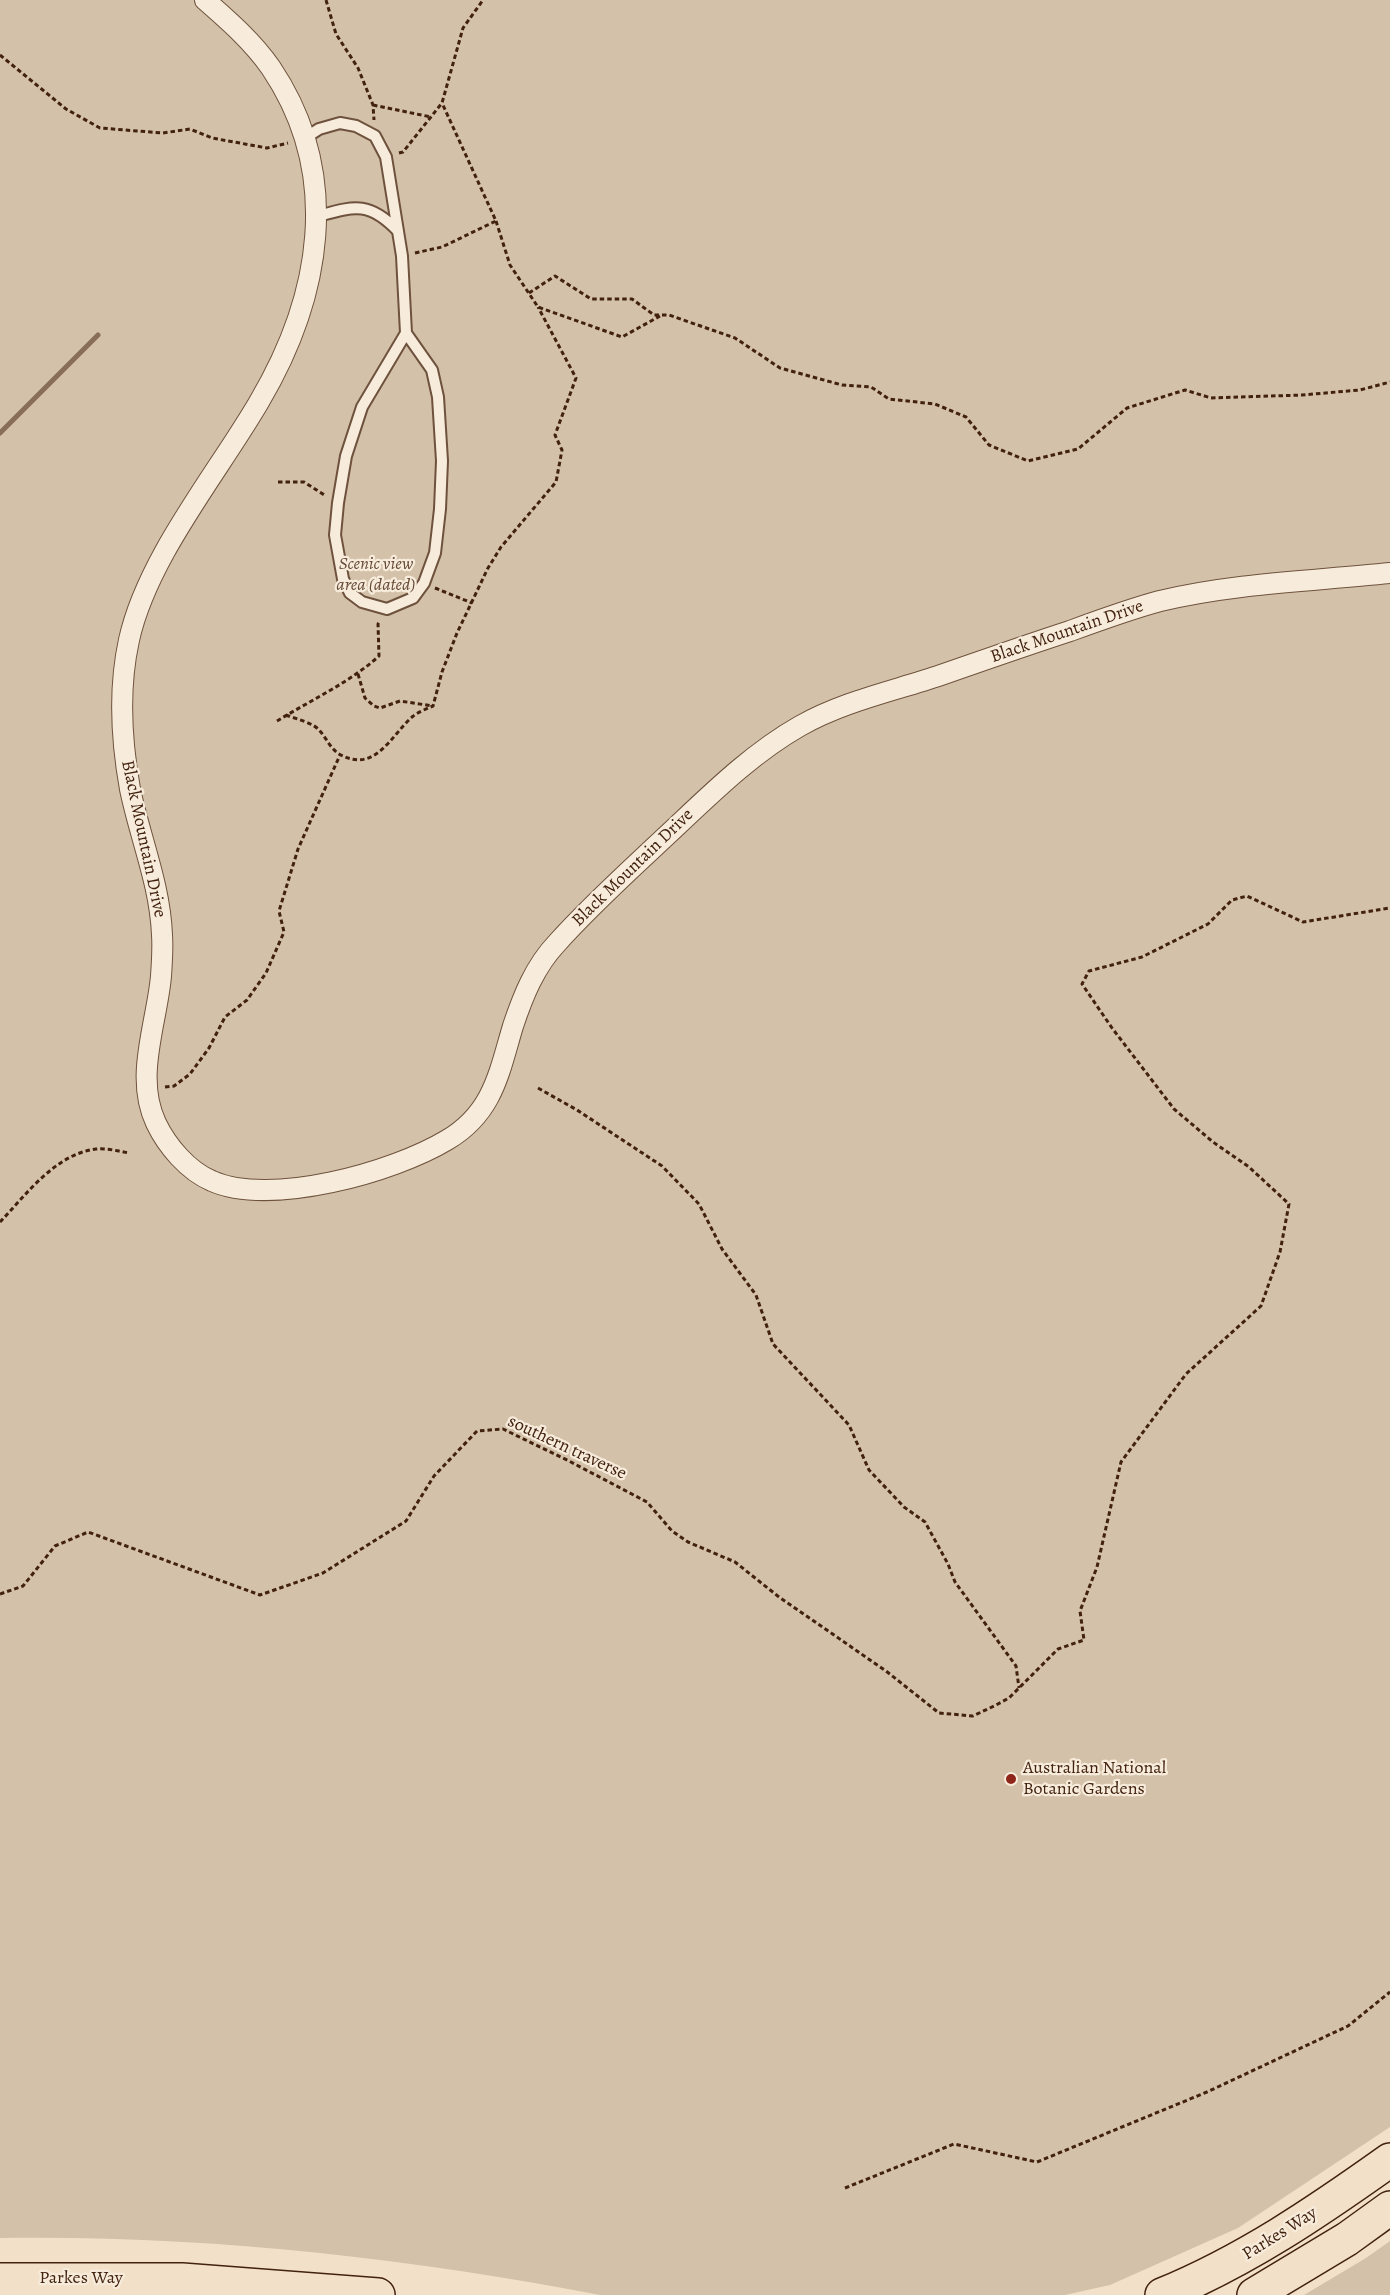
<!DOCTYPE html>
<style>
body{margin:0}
canvas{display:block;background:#f2e1c8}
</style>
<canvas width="1390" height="2295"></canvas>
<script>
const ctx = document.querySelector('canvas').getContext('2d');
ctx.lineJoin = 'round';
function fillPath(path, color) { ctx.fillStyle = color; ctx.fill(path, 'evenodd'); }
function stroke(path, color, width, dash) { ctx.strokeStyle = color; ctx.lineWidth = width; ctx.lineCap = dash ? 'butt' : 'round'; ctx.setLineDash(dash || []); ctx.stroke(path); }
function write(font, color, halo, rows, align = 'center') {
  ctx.font = font + ' Alegreya,serif'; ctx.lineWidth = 4.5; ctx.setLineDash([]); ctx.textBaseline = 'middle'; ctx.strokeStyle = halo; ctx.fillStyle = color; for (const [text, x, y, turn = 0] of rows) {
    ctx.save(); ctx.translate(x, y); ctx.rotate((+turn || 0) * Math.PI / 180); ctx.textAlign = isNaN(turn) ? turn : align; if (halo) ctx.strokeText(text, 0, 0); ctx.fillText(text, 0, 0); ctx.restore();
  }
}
fillPath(new Path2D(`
 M0 0H1390V2127L1238 2228 1110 2285 1065 2295H600C403 2257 201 2235 0 2238Z
 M1390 2241V2295H1304L1366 2258Z`), '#d4c1a9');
stroke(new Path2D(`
 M0 433 98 335`), '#886e58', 5);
const service = new Path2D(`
 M305 138 319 129 340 123 356 126 375 136 386 157 402 256 406 333 432 370 438 397 442 461 440 509 435 553 424 583 413 598 387 609 362 602 350 593 343 579 335 535 338 503 346 456 362 407 406 333
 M318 216C355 206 369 201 398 231`);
const minor = new Path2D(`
 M205 0C229 21 253 42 271 68 343 175 321 297 259 402 217 474 147 558 129 640 118 690 121 739 130 789 140 838 160 884 162 935 163 948 162 962 161 976 157 1023 134 1077 156 1123 167 1146 188 1171 212 1181 270 1207 394 1172 447 1140 493 1113 499 1073 513 1026 523 996 535 966 557 943 590 906 628 872 664 838 707 798 749 755 800 726 844 701 894 691 941 675 984 660 1027 645 1070 631 1100 620 1130 609 1160 601 1235 583 1314 581 1390 573`);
const motorway = new Path2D(`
 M0 2280H182L378 2295
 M1162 2295C1245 2261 1317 2212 1390 2160
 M1254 2295 1347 2239 1390 2208`);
stroke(service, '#6e523d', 14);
stroke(minor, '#6e523d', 22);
stroke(motorway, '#42220f', 36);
stroke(new Path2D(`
 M326 0 336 34 358 68 373 105 374 120
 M0 55 66 109 100 128 163 133 190 129 212 138 267 148 288 143
 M373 105 431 117
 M399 153 403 152 442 103 463 28 483 0
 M496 221 510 265 538 307 622 337 660 316
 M415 253 442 247 496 221 442 103
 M529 293 555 276 591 299H632L654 315H669L735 338 780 368 842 385 871 387 889 399 935 404 966 417 989 445 1028 461 1078 449 1127 408 1185 390 1211 398 1302 395 1360 390 1390 382
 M278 482H304L326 496
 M435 588 472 603
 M358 674 365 698 374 706 380 708 400 701 433 706
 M286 715C296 719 314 723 320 731 327 739 331 750 341 755 375 773 391 736 412 717 418 712 426 709 433 706L442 672 457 633 488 568 501 547 556 482 562 450 555 435 576 378 538 307
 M277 721C311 700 349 683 379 656L378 624 380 621
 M165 1087 174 1086 190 1074 209 1048 225 1017 247 1000 266 973 284 932 279 911 298 849 340 755
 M538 1088 577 1110 662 1166 699 1204 722 1249 756 1295 773 1344 849 1425 869 1470 904 1507 925 1522 948 1564 955 1582 1016 1666 1019 1688
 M0 1222C26 1195 55 1154 96 1149 106 1148 118 1151 129 1153
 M0 1594 23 1586 55 1546 88 1532 260 1595 323 1573 406 1521 434 1476 477 1431 503 1429 569 1461 647 1502 672 1531 688 1542 735 1562 779 1597 886 1671 939 1713 973 1716 996 1705 1009 1698 1058 1649 1084 1640 1080 1611 1097 1567 1121 1462 1186 1374 1261 1306 1280 1252 1289 1204 1249 1167 1213 1142 1174 1109 1112 1028 1082 984 1089 971 1142 957 1208 924 1232 900 1247 896 1303 922 1390 908
 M845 2188 954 2144 1037 2162 1207 2092 1348 2026 1390 1992`), '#42220f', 3, [4.5, 3]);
stroke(service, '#f7ecdb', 10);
stroke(minor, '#f7ecdb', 20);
stroke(motorway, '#f2e1c8', 33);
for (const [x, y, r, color] of [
 [1011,1779,6,"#8f2418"]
]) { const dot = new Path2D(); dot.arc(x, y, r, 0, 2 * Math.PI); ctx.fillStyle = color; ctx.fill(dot); stroke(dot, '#f7ecdb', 2); }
write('italic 18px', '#664a36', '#f7ecdb', [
 ["Scenic view",376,565],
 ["area (dated)",376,586]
]);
write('18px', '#42220f', '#f7ecdb', [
 ["Black Mountain Drive",1067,632,-19],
 ["Black Mountain Drive",143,839,78],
 ["Black Mountain Drive",633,868,-44],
 ["southern traverse",567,1448,25],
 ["Parkes Way",1280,2234,-32],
 ["Parkes Way",81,2279]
]);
write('18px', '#42220f', '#f7ecdb', [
 ["Australian National",1023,1769],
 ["Botanic Gardens",1023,1790]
], 'left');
</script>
